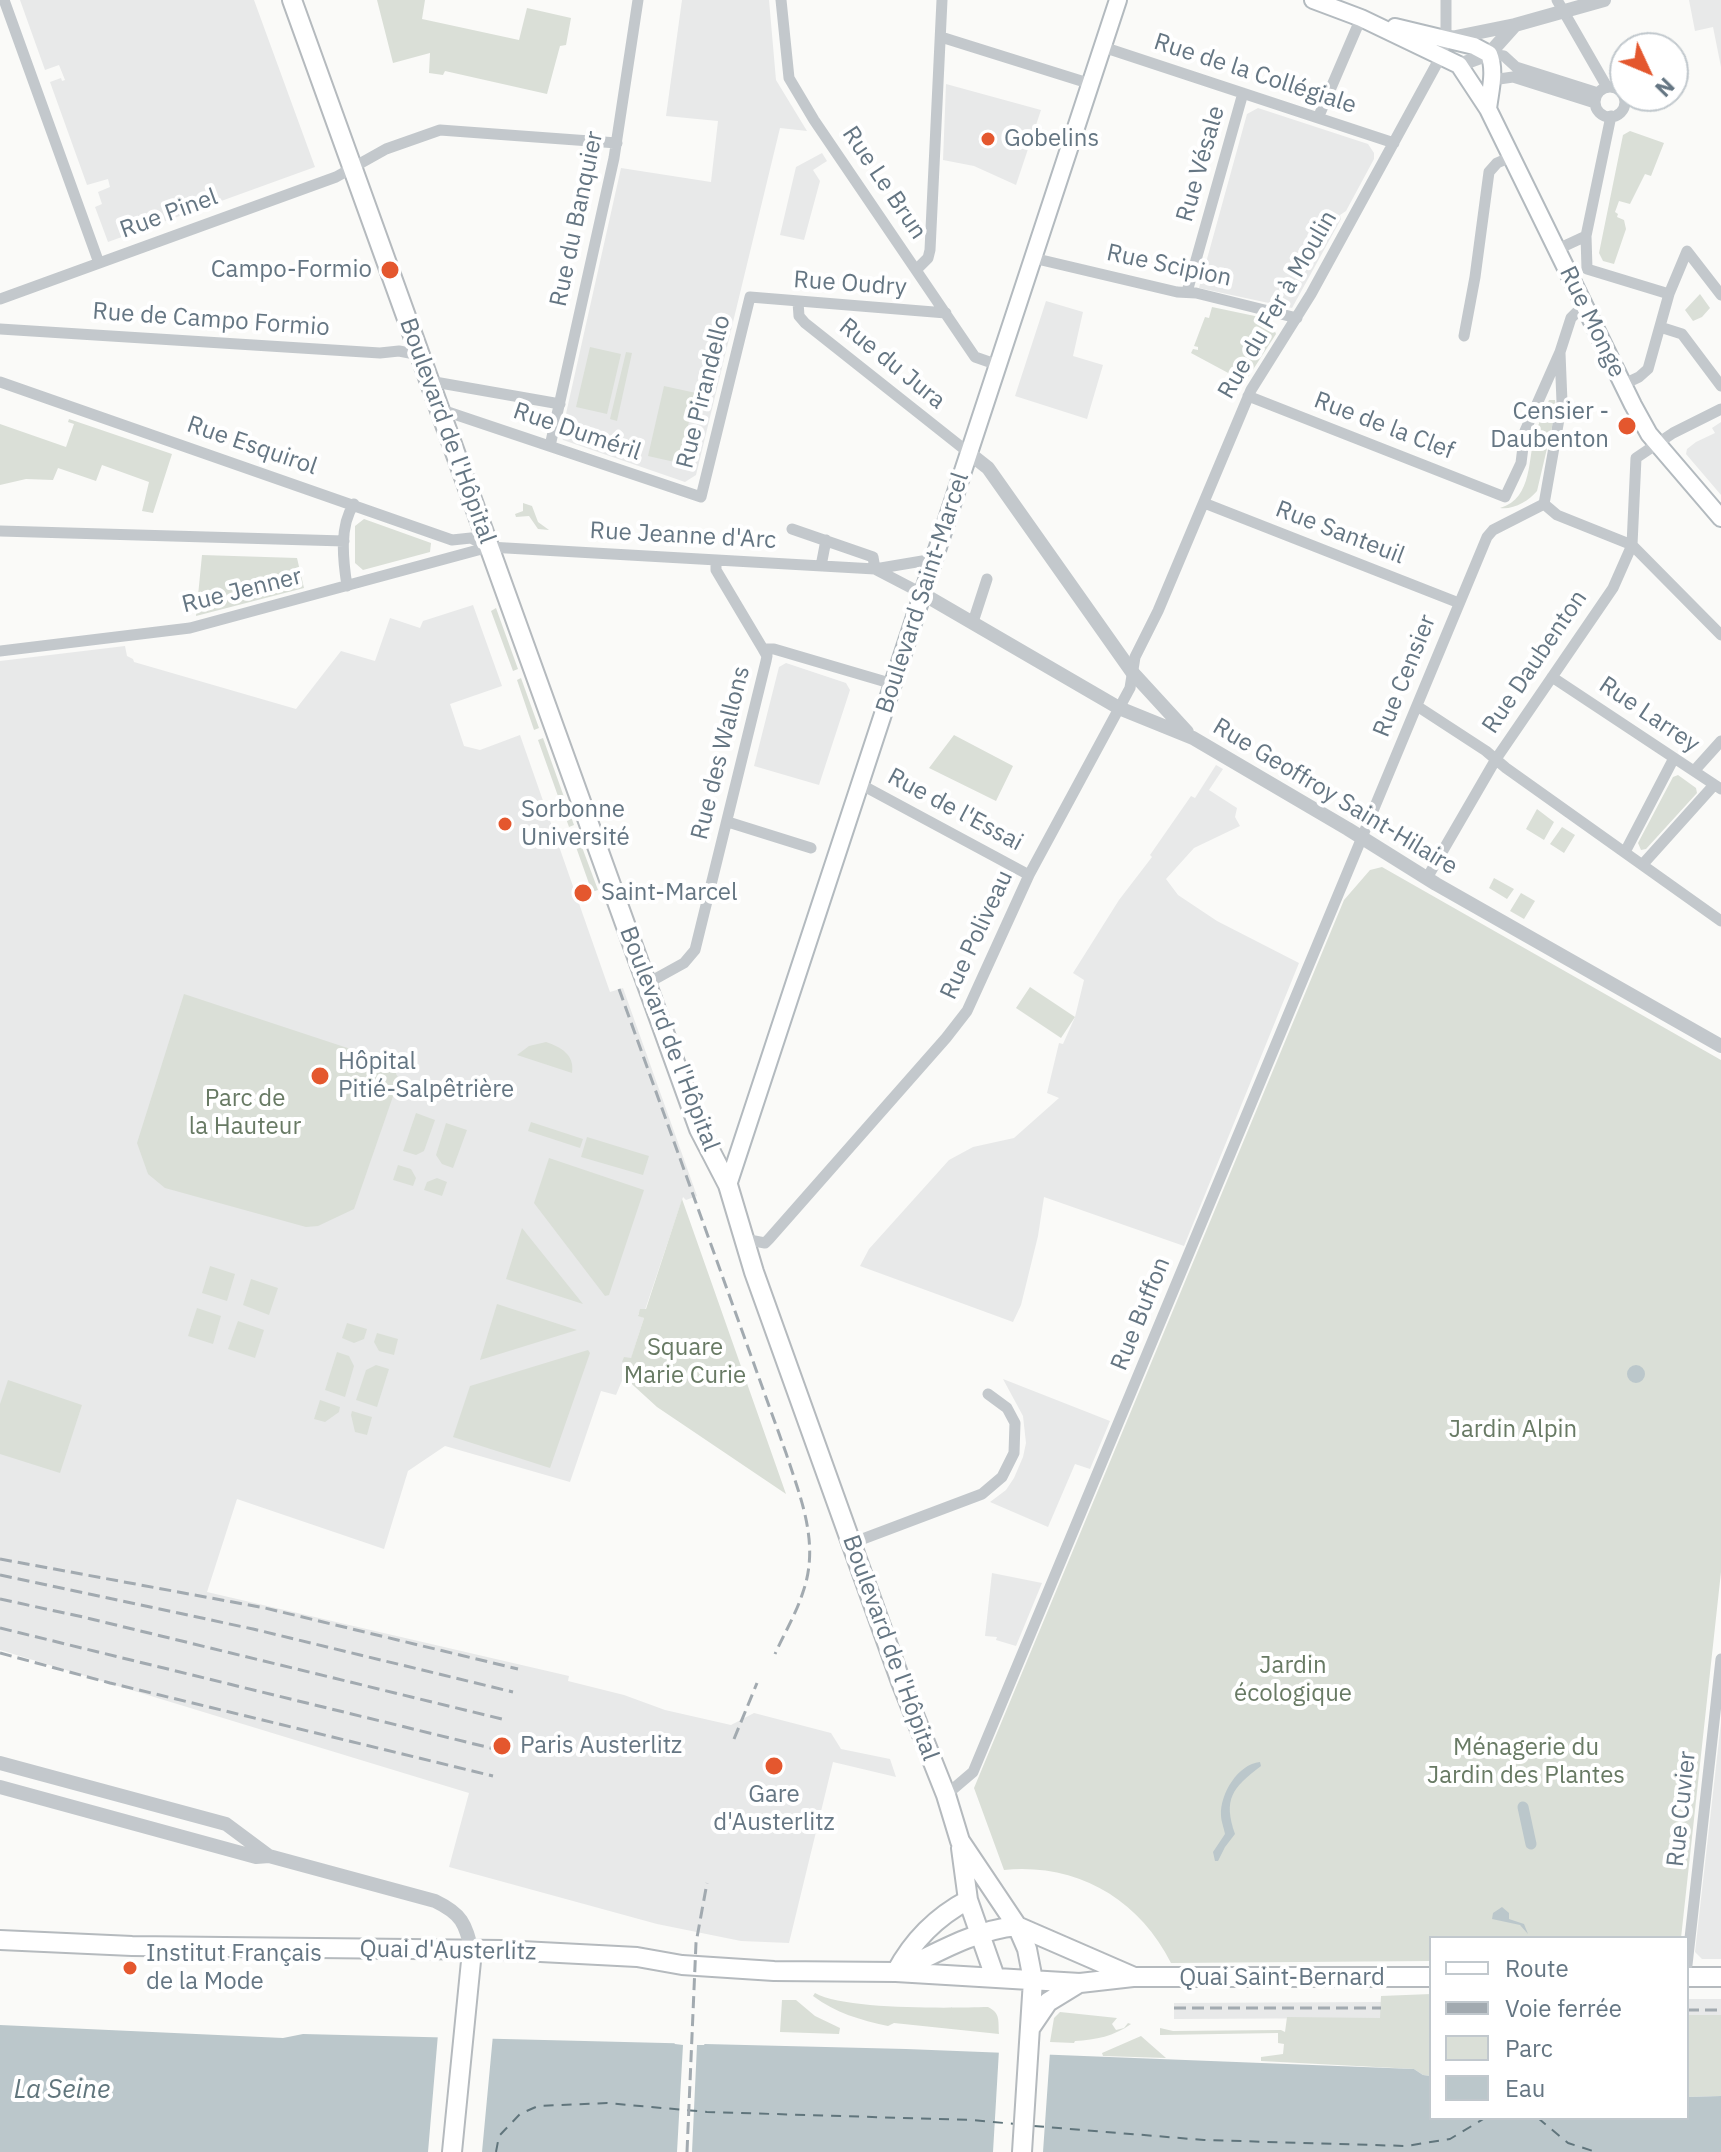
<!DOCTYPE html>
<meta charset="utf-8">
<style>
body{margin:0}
#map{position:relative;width:1721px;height:2152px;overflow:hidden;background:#fafaf8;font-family:"IBM Plex Sans",sans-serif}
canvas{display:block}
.legend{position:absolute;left:1429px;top:1936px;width:260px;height:184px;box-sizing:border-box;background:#fff;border:2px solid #c1c8cd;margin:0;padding:10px 14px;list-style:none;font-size:24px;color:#657683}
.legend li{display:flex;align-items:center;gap:16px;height:40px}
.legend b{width:40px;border:2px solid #c1c8cd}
.north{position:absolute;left:1609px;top:32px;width:80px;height:80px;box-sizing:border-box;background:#fff;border:2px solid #c1c8cd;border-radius:50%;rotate:134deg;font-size:22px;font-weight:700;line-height:32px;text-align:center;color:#657683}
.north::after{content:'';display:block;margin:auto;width:28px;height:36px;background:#e4572e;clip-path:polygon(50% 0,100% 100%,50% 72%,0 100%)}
</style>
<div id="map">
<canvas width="1721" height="2152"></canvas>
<ul class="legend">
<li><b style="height:10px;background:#fff"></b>Route</li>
<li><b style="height:10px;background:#a2aab0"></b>Voie ferrée</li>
<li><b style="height:22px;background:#dadfd7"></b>Parc</li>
<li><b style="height:22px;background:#bbc7cb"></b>Eau</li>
</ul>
<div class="north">N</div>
</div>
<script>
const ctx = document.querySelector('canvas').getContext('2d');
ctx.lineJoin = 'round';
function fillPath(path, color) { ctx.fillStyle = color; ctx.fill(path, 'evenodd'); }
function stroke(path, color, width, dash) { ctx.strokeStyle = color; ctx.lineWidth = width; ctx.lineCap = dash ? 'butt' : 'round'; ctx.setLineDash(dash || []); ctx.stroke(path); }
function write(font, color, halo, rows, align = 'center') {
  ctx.font = font + ' "IBM Plex Sans",sans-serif'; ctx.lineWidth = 8; ctx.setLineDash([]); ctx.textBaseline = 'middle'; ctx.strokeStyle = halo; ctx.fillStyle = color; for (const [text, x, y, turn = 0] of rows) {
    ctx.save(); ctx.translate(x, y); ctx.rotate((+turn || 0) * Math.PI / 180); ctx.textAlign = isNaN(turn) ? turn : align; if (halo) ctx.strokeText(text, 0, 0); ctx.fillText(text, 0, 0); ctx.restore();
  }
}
fillPath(new Path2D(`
 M20 0H254L315 167 108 242 95 207 102 204 98 192 110 187 108 179 87 185 50 82 61 78 62 81 65 80 59 65 45 70Z
 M682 0H769L776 80 807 131 780 128 696 475 685 482 563 440 561 436 621 168 711 182 718 121 666 116Z
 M1689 0H1721V67L1713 27 1695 31Z
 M946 84 1041 110 1016 185 974 166 943 160Z
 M1258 108 1368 144 1374 153V159L1346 211 1340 215 1341 219 1292 308 1199 288 1247 114Z
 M822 153 827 161 813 170 820 181 804 240 780 235 796 167Z
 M1046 301 1083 312 1073 356 1103 365 1087 419 1015 396Z
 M1721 422V495L1686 454 1687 449 1696 442 1715 433 1712 428Z
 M473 605 502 686 450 704 464 746 480 750 520 735 610 992 623 988 697 1196 686 1200 683 1197 645 1310 641 1309 638 1315 644 1318 631 1359 616 1395 601 1391 570 1482 445 1446 408 1471 384 1549 237 1499 207 1592 569 1676 568 1681 624 1695 665 1710 731 1725 754 1713 831 1733 841 1749 890 1759 896 1777 833 1762 789 1943 741 1941 657 1924 449 1867 469 1793 0 1650V661L125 646 127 656 133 659 134 662 296 709 341 651 375 661 390 618 420 628 423 621Z
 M786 663 846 683 850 690 819 785 754 766 779 667Z
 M1216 765 1223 769 1209 790 1237 808 1235 817 1240 826 1194 848 1166 879 1178 895 1217 921 1299 963 1184 1246 1044 1197 1038 1236 1021 1305 1013 1322 860 1266 869 1249 949 1160 973 1147 1014 1138 1059 1098 1047 1093 1059 1043 1063 1044 1075 1017 1084 980 1073 973 1119 900 1152 857 1150 855 1191 796 1195 798Z
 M1003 1379 1110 1421 1090 1469 1075 1464 1048 1527 990 1502 1006 1490 1014 1478 1023 1457 1026 1443 1023 1416Z
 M992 1573 1042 1583 1016 1646 996 1640 997 1637 985 1636Z
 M1721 1722V1959H1702L1695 1952Z
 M1687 1999H1721V2015H1687Z
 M1381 2002V2018L1174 2019V2003Z`), '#e8e9e9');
fillPath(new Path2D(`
 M377 0H425L422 19 519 40 527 8 571 18 566 45 560 46 547 94 445 71 443 75 429 73 430 53 393 63Z
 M1630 131 1664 143 1651 176 1645 174 1630 204 1619 201 1615 212 1618 214 1617 217 1624 220 1626 229 1614 264 1603 261 1599 253 1623 135Z
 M1700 294 1710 308 1702 317 1693 321 1685 310Z
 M1212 307 1269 319 1270 330 1274 329 1276 334 1245 382 1191 353 1193 349 1198 350V347L1194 346 1205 317 1209 318Z
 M590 347 621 354 607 414 576 407Z
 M626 352 632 353 617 421 610 419Z
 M664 386 696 393 679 463 648 456Z
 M1549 400H1555L1556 410 1537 491C1529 501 1513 510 1500 508 1534 498 1527 457 1536 431 1540 420 1545 410 1549 400Z
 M69 419 172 454 153 513 142 511 149 482 102 465 96 481 58 468 53 480 26 479 0 485V424L66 447 74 424 68 422Z
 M523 503 532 506 538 522 549 530 538 529 529 516 516 517 515 514 523 511Z
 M364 519 431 543 430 552 363 570 355 563V526Z
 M202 555 297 558 304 588 196 616Z
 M496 608 518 669 513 671 491 611Z
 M521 678 539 728 534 730 517 680Z
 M954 735 1013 766 996 801 929 768Z
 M543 738 574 825 569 827 538 740Z
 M1678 775 1696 788 1697 793 1646 849 1641 850 1638 843 1673 777Z
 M1537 809 1554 822 1544 840 1526 829Z
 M1562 827 1575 835 1564 853 1550 844Z
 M576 831 598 890 592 892 571 833Z
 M1382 867 1721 1060V1572L1681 1938H1431V1961L1171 1963C1138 1898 1076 1863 1004 1870L974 1788 1344 900 1370 870Z
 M1494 878 1514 889 1507 899 1489 888Z
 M1521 893 1535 901 1524 919 1510 911Z
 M1030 987 1075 1017 1061 1038 1016 1008Z
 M184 994 396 1064V1074L399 1079 354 1209 318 1226 306 1227 165 1188 148 1174 137 1143Z
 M546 1042C561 1047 575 1055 572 1073L517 1055 529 1046Z
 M416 1113 435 1120 424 1151 416 1155 403 1151Z
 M531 1122 583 1139 580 1148 528 1131Z
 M446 1123 467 1130 453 1168 442 1164 436 1155Z
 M587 1137 649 1156 643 1175 581 1157Z
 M549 1158 644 1190 609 1295 605 1296 534 1203Z
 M398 1165 411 1169 416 1178 413 1186 393 1180Z
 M437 1178 447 1182 442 1196 424 1190 427 1182Z
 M682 1199 786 1494 657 1407 623 1376 627 1364 622 1362 624 1357 631 1358 644 1318 638 1316 640 1309H646Z
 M522 1228 583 1304 506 1279Z
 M210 1266 235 1274 227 1301 202 1293Z
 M251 1279 278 1288 269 1315 243 1305Z
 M497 1304 577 1330 480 1360Z
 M197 1308 221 1316 213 1344 188 1336Z
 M238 1321 264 1330 255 1358 228 1349Z
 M347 1323 367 1329 364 1339 354 1343 342 1338Z
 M377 1333 398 1339 394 1355 379 1351 374 1342Z
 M588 1350 590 1353 550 1468 453 1437 470 1386Z
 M337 1352 349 1356 354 1366 345 1397 325 1390Z
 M376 1365 389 1369 377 1407 356 1400 366 1370Z
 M8 1380 82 1405 60 1473 0 1454V1404Z
 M320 1400 340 1407 339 1412 325 1422 314 1419Z
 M352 1411 372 1417 367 1435 355 1432 351 1415Z
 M815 1993C845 2010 950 2008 988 2007 1001 2013 998 2022 999 2034L894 2023 888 2026C860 2020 836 2013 813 1996Z
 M1431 1994V2076L1423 2075 1414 2069 1261 2061V2057L1283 2054 1284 2044 1278 2043V2033L1160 2035V2028L1173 2031 1281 2030 1285 2032 1287 2017 1380 2018 1381 1996Z
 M782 2000H796L815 2016 840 2028 839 2034 780 2032Z
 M1060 2012 1117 2018 1112 2024 1116 2030 1124 2028 1128 2023 1131 2024C1114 2036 1096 2040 1075 2041L1074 2043 1050 2042 1054 2018Z
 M1687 2015H1721V2096L1687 2097Z
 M1141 2036 1166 2058 1103 2056 1102 2053Z`), '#dadfd7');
fillPath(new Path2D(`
 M1627 1374a9 9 0 1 1 18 0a9 9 0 1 1-18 0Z
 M1260 1762 1261 1766C1232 1788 1223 1799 1235 1834L1225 1847 1218 1861H1215L1213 1852 1225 1834C1224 1828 1221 1821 1221 1815 1220 1794 1238 1764 1260 1762Z
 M1502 1907 1509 1913V1919L1524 1924 1528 1934 1520 1925 1492 1919 1493 1913Z
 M0 2025 283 2038 303 2034 906 2049 1414 2069 1423 2075 1431 2076V2118H1687V2097L1721 2096V2152H0Z`), '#bbc7cb');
fillPath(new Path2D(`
 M438 2034 493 2035 482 2152H428Z
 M672 2039 707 2040 704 2045H697L692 2152H677L683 2045 675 2044Z
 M999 2050 1050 2052 1043 2152H993Z`), '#fafaf8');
stroke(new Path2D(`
 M1523 1807 1531 1844`), '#bbc7cb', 11);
stroke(new Path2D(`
 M1538 2118 1568 2143 1596 2152
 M1034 2126 1204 2140 1406 2146 1450 2139 1485 2118
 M496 2152 499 2136 520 2114 538 2106 607 2103 707 2112 972 2120 1015 2124`), '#60757c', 2, [10, 8]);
const secondary = new Path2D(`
 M1313 0 1361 18 1459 65 1488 109 1633 405 1649 434 1721 518
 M1395 27 1474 46 1489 54C1496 71 1490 91 1488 109
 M728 1185 1118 0`);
const primary = new Path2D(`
 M292 0 699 1129 728 1185 754 1272 901 1682 946 1795 960 1841 1017 1926 1027 1949 1033 1980 1022 2152
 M961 1848 968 1900 995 1977
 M1017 1926 1132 1976
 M0 1940 132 1946 502 1950 637 1957 682 1965 774 1971 896 1972 1080 1983 1133 1977H1431
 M899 1971C936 1953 975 1930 1017 1926
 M896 1972C913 1940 936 1917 968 1900
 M1687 1977H1721
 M1031 2027 1048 2002 1079 1983
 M452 2152 472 1951`);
stroke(secondary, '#b3babf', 20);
stroke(primary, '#b5babe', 22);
stroke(new Path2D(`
 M4 0 99 263
 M781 0 789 78 814 120 975 357 998 365
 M1557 0 1607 87
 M941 37 1091 84
 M1103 47 1394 143
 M1489 54 1504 56 1516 67 1598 93
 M1492 80 1513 77 1595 103
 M1595 102a15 15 0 1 1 30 0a15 15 0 1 1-30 0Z
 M1318 118 1361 18
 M1558 249 1586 236
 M1033 258 1177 292 1196 293 1297 318
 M1587 269 1586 236 1611 116
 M1587 269 1669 294
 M916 270 928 258 930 250 942 0
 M1187 292 1243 93
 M0 299 336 177 386 149 440 130 617 143
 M798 302 799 316 805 323 969 453
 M1660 327 1682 334 1721 386
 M0 329 380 353 399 351 420 355
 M1464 336 1475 277 1489 172 1497 163 1511 157
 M429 381 560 404
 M0 382 452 540 471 538 489 547
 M1622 385 1639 377 1648 369 1669 294 1687 251 1721 295
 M1248 396 1505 497 1521 463 1525 431 1560 352 1571 318 1583 306
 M439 409 701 497 750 297 946 313
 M550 446 614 158 638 0
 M1204 503 1459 603
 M1544 504 1557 515 1632 545 1721 635
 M1544 504 1562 402 1560 353
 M792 529 873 557 875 569
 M0 531 344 541
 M716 561V570L763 649H774L893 684
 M821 566 826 540
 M875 569 923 594
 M347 586C343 560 339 526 354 504
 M973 622 987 579
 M0 651 190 628 489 547 875 569 934 559
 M1552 677 1721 789
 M1417 706 1486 751 1506 768 1721 921
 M1694 771 1721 741
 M860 784 1029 875
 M728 822 811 848
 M1625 852 1674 758
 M1643 864 1714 785
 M1427 878 1496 759 1613 588 1632 545 1636 458 1673 433 1721 409
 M646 984 684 963 695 950 766 661 767 656 763 649
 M744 1239 765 1243 769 1239 946 1038 967 1011 1029 875 1130 688 1135 657 1158 611 1251 390 1311 294 1441 56 1446 39V0
 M852 1543 982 1494 1002 1477 1014 1453 1015 1423 1007 1408 988 1394
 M946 1795 973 1772 1487 537 1493 530 1544 504
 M1687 1965 1721 1659`), '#c3c8cc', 11);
stroke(new Path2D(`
 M1446 39 1515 25 1604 0
 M1459 65 1489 54 1515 25
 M969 453 988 468 1132 672 1187 732
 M923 594 1119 708 1193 738 1348 829 1436 884 1721 1046
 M0 1763 226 1824 269 1856 435 1901C462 1914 465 1923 472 1951
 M0 1787 256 1857 269 1856`), '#c3c8cc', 14);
stroke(secondary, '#fff', 16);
stroke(primary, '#fff', 18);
stroke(new Path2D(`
 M619 989 786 1453C801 1499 820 1544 803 1592 796 1614 784 1634 775 1654
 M0 1559 265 1608 518 1669
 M0 1575 253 1629 513 1692
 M0 1599 83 1617 506 1720
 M0 1628 499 1750
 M0 1653 110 1683 493 1776
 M734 1739 757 1683
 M1174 2008H1381
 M1687 2010H1721
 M687 2152 696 1943 707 1883`), '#a2aab0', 3, [12, 6]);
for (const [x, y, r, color] of [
 [988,139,8,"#e4572e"],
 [390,270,10,"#e4572e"],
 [1627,426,10,"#e4572e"],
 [505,824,8,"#e4572e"],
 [583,893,10,"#e4572e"],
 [320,1076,10,"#e4572e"],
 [502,1746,10,"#e4572e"],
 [774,1766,10,"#e4572e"],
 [130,1968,8,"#e4572e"]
]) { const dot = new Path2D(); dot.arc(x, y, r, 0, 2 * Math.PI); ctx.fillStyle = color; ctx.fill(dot); stroke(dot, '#fff', 3); }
write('24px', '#657683', '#fff', [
 ["Rue de la Collégiale",1255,74,18],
 ["Rue Vésale",1201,164,-74],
 ["Rue Le Brun",884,183,56],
 ["Rue Pinel",169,214,-20],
 ["Rue du Banquier",577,219,-78],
 ["Rue Scipion",1169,266,12],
 ["Rue Oudry",850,284,4],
 ["Rue du Fer à Moulin",1278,305,-60],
 ["Rue de Campo Formio",211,320,4],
 ["Rue Monge",1592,322,64],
 ["Rue du Jura",892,364,39],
 ["Rue Pirandello",704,392,-76],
 ["Rue de la Clef",1384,426,21],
 ["Boulevard de l'Hôpital",447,431,70],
 ["Rue Duméril",577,432,19],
 ["Rue Esquirol",252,446,19],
 ["Rue Santeuil",1340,533,21],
 ["Rue Jeanne d'Arc",683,536,3],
 ["Rue Jenner",242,591,-14],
 ["Boulevard Saint-Marcel",923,593,-72],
 ["Rue Daubenton",1535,662,-56],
 ["Rue Censier",1405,676,-68],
 ["Rue Larrey",1649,715,34],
 ["Rue des Wallons",721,753,-76],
 ["Rue Geoffroy Saint-Hilaire",1335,797,31],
 ["Rue de l'Essai",955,810,28],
 ["Rue Poliveau",977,935,-65],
 ["Boulevard de l'Hôpital",669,1039,69],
 ["Rue Buffon",1141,1314,-68],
 ["Boulevard de l'Hôpital",890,1648,70],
 ["Rue Cuvier",1682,1809,-84],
 ["Quai d'Austerlitz",448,1951,1],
 ["Quai Saint-Bernard",1282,1978]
]);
write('24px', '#657683', '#fff', [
 ["Gobelins",1004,139],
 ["Campo-Formio",372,270,"right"],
 ["Censier -",1609,412,"right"],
 ["Daubenton",1609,440,"right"],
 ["Sorbonne",521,810],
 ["Université",521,838],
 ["Saint-Marcel",601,893],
 ["Hôpital",338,1062],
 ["Pitié-Salpêtrière",338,1090],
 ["Paris Austerlitz",520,1746],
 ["Gare",774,1795,"center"],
 ["d'Austerlitz",774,1823,"center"],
 ["Institut Français",146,1954],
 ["de la Mode",146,1982]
], 'left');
write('24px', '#687a64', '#fff', [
 ["Parc de",245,1099],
 ["la Hauteur",245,1127],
 ["Square",685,1348],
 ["Marie Curie",685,1376],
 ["Jardin Alpin",1513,1430],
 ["Jardin",1293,1666],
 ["écologique",1293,1694],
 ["Ménagerie du",1526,1748],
 ["Jardin des Plantes",1526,1776]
]);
write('italic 26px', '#60757c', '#fff', [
 ["La Seine",62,2090]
]);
</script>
